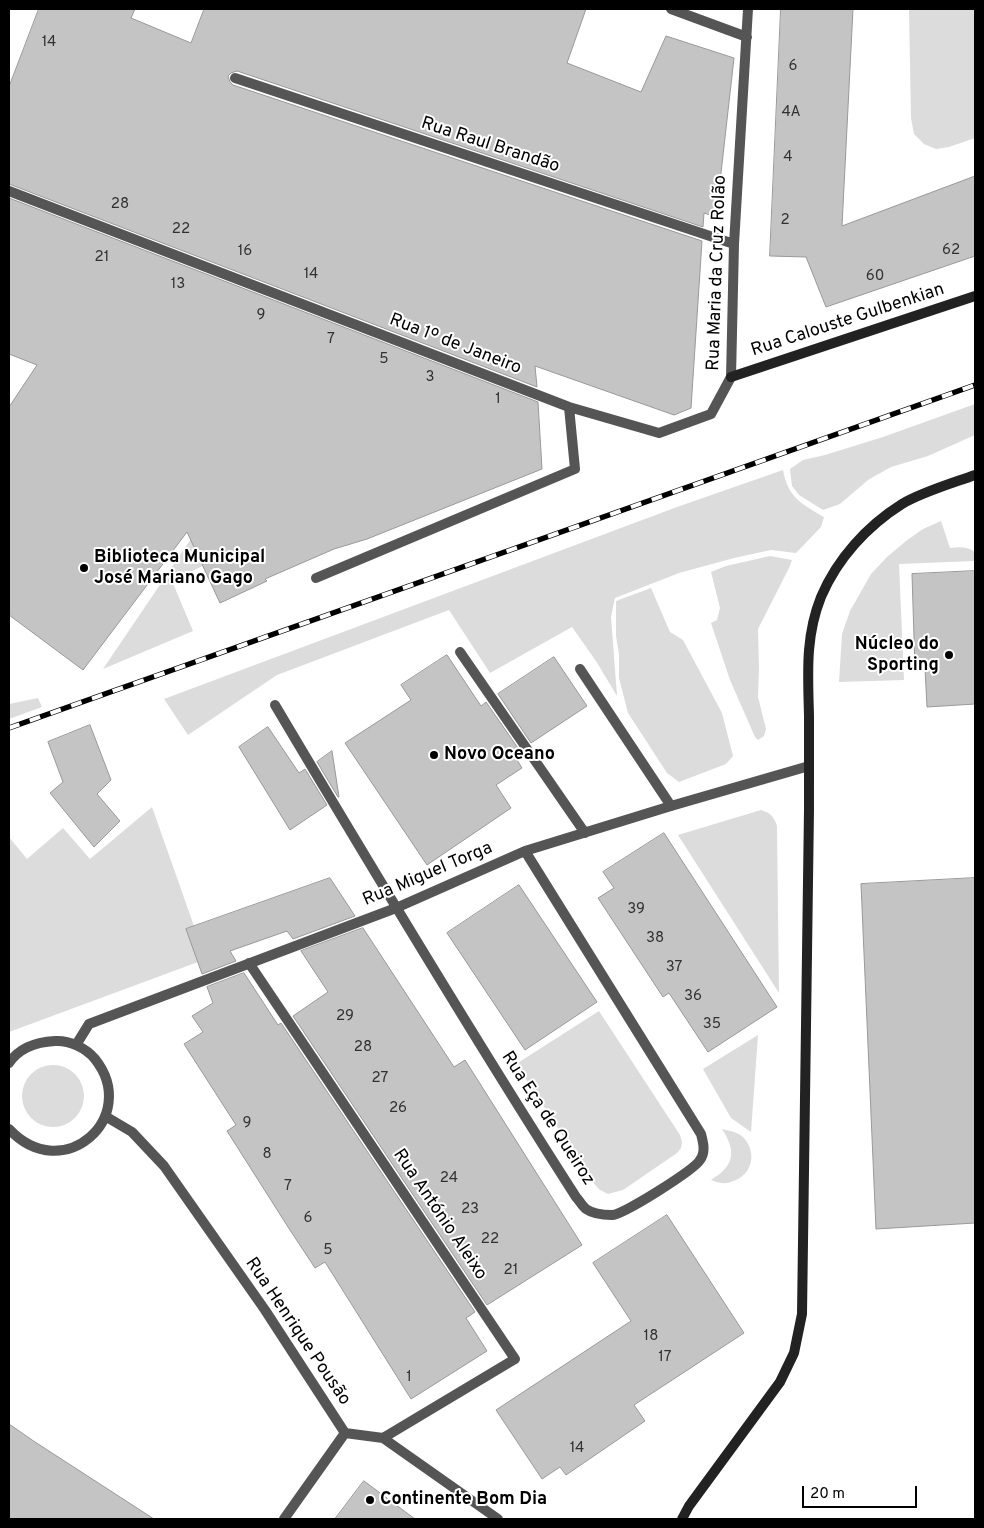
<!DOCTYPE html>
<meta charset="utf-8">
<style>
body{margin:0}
#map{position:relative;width:984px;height:1528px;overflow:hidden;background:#fff;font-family:Overpass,sans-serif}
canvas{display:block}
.frame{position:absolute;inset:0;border:10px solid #000;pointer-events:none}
.scale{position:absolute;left:802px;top:1486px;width:115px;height:22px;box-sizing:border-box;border:2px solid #000;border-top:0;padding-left:6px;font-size:15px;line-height:18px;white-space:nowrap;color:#000;-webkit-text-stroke:4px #fff;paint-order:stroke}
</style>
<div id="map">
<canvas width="984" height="1528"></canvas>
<div class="frame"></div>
<div class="scale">20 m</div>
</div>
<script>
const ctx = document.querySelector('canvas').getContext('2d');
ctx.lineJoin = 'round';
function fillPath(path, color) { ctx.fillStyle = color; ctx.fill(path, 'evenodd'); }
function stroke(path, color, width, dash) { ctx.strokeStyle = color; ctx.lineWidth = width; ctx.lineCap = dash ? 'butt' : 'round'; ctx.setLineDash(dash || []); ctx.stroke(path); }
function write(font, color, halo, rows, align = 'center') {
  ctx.font = font + ' Overpass,sans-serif'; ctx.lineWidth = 4; ctx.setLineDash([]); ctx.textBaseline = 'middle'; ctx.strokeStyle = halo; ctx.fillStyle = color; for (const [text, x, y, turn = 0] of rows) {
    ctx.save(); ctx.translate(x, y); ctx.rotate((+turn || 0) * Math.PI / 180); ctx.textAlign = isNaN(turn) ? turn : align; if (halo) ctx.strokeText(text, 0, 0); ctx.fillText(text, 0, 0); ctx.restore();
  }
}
fillPath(new Path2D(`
 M909 9H975V138L949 147 936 149 924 144 914 134 911 118Z
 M975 404V435L928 456 891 467 868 480 840 504 823 510 799 495 792 486 790 469 803 460 825 455 883 437Z
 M783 470C788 498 802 504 824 517L821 527 796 553 771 550 734 558 679 573 615 598 611 617 617 696 596 661 572 627 490 673 449 610 277 675 188 735 164 699 677 507Z
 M941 521 950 548C959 547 967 546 975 552V561L899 564 904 680 839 682 842 634 850 611 871 574 887 557 906 541 923 529Z
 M199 527 233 551 172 581 193 631 103 669Z
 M770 556 792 560 789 568 758 629 759 669 758 697 766 729 764 736 758 740 755 737 730 680 711 623 717 620 720 608 711 572 726 566Z
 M651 588 670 632 683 640 722 713 733 756 726 764 679 782 667 773 628 713 619 678V654L616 636V601Z
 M38 698 42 707 9 719V704Z
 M152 807 194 926 198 962 9 1032V837L27 859 63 828 90 859Z
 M761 810C771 813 774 817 777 826L779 993 678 835Z
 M599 1011 680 1135 682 1142 681 1148 677 1153 623 1190 608 1194 600 1190 595 1185 516 1064Z
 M758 1035 751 1132 731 1118 703 1069Z
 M22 1096a31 31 0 1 1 62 0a31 31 0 1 1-62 0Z
 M722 1129C730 1131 738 1132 744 1138 756 1152 753 1171 738 1179 734 1181 727 1184 722 1183 719 1183 714 1181 711 1180 734 1166 737 1152 722 1129Z`), '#dcdcdc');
const building = new Path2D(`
 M39 9H135L131 18 191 43 204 9H586L567 63 641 92 666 36 734 58 716 217 704 213 703 227 237 71 231 73 228 76 230 82 233 85 702 241 691 408 674 415 535 366 537 387 9 184V87Z
 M781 9H853L842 226 975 176V256L826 307 806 257 770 256Z
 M9 198 538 402 542 469 367 539 334 549 265 579 267 581 220 603 187 532 83 670 9 615V407L37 365 9 354Z
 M975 571V704L927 707 925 668 915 669 912 574Z
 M447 655 481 706 486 702 520 751 514 755 522 768 496 785 511 808 427 865 345 743 411 700 401 685Z
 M554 657 587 706 531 743 498 694Z
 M90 725 111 780 97 794 120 821 94 847 50 793 63 782 48 742Z
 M268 727 299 773 305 769 327 805 290 830 239 747Z
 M332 751 339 797H338L317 762Z
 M664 833 777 1007 708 1052 669 993 663 997 598 898 614 888 603 872Z
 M330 878 355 916 293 939 287 931 230 951 236 961 202 974 186 929Z
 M975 878V1223L876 1229 861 884Z
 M519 885 597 1002 525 1050 447 933Z
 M363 928 454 1067 465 1060 582 1245 487 1305 293 1016 328 992 301 951Z
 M244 973 278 1025 281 1023 475 1312 466 1318 487 1351 411 1399 325 1262 315 1268 288 1227 227 1131 236 1125 184 1044 203 1032 192 1016 213 1003 207 987Z
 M667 1215 744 1333 634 1405 645 1421 566 1475 560 1467 542 1479 496 1410 631 1321 593 1263Z
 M9 1424 35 1442 154 1519H9Z
 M364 1481 415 1519H335Z`);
fillPath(building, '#c4c4c4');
stroke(building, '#999', 1);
stroke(new Path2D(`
 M671 9 747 37
 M235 78 734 244
 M9 191 569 407 659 433 711 414 731 377 734 244 748 9
 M316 578 575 469 569 407
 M460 652 585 833
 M580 669 671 806
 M275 705C373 870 472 1035 576 1197 579 1200 582 1206 586 1209 593 1214 604 1215 612 1215 623 1215 694 1170 700 1160 706 1152 703 1142 701 1134L525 851
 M249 963 515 1359 383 1438
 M76 1045 89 1024 396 908 525 851 671 806 809 766
 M9 1063C19 1048 37 1042 55 1041 69 1040 86 1048 95 1059 141 1117 63 1187 9 1129
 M105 1116 132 1132 164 1166 265 1310 345 1433 383 1438 498 1519
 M284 1519 345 1433`), '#555', 10);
stroke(new Path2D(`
 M731 377 975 296
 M682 1519 689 1506 780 1382 794 1353 802 1314C804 1146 807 977 809 809 809 778 809 747 809 716 808 674 805 637 821 597 837 559 867 526 902 504 922 492 953 483 975 475`), '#222', 10);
const rail = new Path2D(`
 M9 728 975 385`);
stroke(rail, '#000', 5.5);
stroke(rail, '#fff', 4, [11]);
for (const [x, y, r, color] of [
 [84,568,5,"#000"],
 [949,655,5,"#000"],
 [434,755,5,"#000"],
 [370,1500,5,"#000"]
]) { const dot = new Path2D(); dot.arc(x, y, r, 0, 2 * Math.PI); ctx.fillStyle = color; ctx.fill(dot); stroke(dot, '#fff', 2); }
write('15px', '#313131', null, [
 ["14",49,43],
 ["6",793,67],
 ["4A",791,113],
 ["4",788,158],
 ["28",120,205],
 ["2",785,221],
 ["22",181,230],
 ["62",951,251],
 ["16",245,252],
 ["21",102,258],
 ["14",311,275],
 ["60",875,277],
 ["13",178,285],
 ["9",261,316],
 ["7",331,340],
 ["5",384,360],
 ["3",430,378],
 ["1",498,400],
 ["39",636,910],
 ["38",655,939],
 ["37",674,968],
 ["36",693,997],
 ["29",345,1017],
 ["35",712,1025],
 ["28",363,1048],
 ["27",380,1079],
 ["26",398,1109],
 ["9",247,1124],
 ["8",267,1155],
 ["24",449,1179],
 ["7",288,1187],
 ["23",470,1210],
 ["6",308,1219],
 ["22",490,1240],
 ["5",328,1251],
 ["21",511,1271],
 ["18",651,1337],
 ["17",665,1358],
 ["1",409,1378],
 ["14",577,1449]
]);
write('18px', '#000', '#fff', [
 ["Rua Raul Brandão",490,146,18],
 ["Rua Maria da Cruz Rolão",718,273,-88],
 ["Rua Calouste Gulbenkian",848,321,-18],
 ["Rua 1º de Janeiro",455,345,21],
 ["Rua Miguel Torga",428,875,-23],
 ["Rua Eça de Queiroz",547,1119,57],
 ["Rua António Aleixo",439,1215,56],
 ["Rua Henrique Pousão",297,1332,56]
]);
write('bold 18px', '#000', '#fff', [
 ["Biblioteca Municipal",94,558],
 ["José Mariano Gago",94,579],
 ["Núcleo do",939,645,"right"],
 ["Sporting",939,666,"right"],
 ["Novo Oceano",444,755],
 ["Continente Bom Dia",380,1500]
], 'left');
</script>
